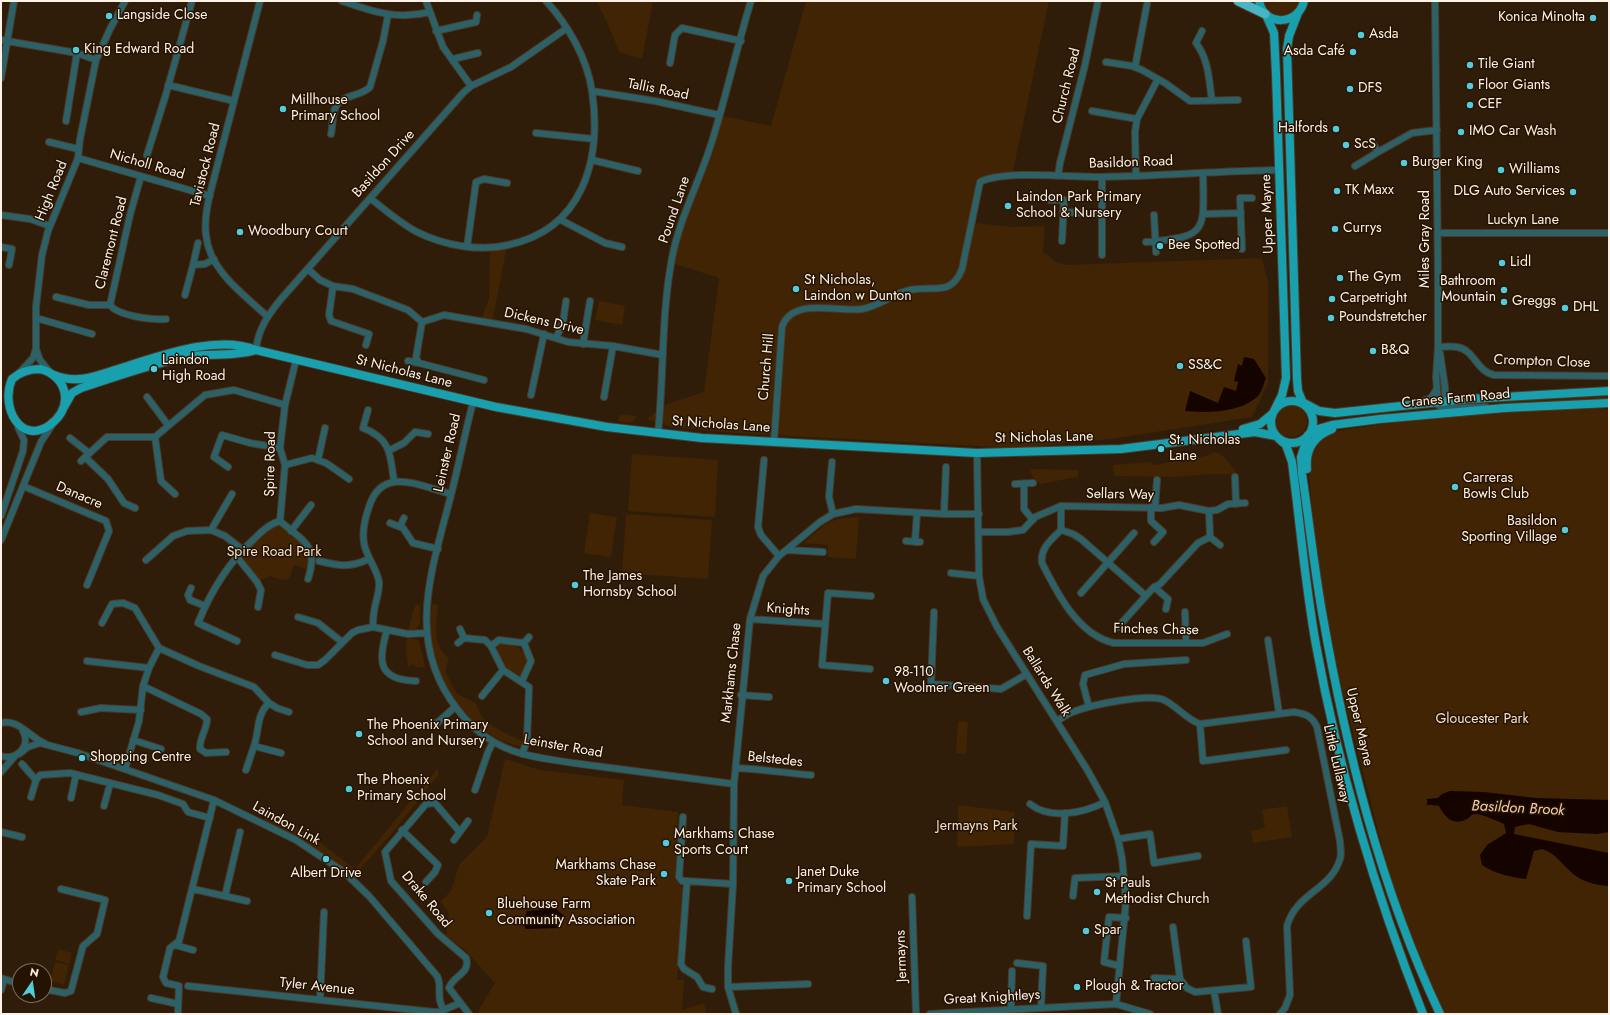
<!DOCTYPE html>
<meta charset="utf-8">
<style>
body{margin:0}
#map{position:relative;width:1610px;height:1015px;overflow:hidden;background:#2f1d09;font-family:Jost,sans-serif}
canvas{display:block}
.frame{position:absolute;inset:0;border:2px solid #fef1e5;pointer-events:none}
.north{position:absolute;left:12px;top:963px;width:40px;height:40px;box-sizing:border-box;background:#251302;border:1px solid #7c6c5d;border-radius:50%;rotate:13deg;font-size:11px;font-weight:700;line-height:16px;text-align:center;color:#fef1e5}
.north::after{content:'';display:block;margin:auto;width:14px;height:18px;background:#53cbdb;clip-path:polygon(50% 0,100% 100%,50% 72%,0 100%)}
</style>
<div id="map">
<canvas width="1610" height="1015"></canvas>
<div class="frame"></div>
<div class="north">N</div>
</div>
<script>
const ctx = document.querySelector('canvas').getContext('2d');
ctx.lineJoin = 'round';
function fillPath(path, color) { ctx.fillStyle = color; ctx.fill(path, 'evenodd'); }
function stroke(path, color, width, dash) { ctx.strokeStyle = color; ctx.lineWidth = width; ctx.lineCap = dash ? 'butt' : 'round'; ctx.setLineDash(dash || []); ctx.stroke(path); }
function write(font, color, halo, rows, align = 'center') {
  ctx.font = font + ' Jost,sans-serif'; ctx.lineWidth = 3; ctx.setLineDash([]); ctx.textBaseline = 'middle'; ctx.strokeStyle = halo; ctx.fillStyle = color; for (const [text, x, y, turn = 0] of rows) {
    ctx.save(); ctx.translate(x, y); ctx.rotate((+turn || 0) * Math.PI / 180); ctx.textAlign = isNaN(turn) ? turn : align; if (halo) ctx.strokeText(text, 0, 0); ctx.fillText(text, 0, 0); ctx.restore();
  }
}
fillPath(new Path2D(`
 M596 1H653L642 59 619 52 606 20Z
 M806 1H1049L1013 171 988 175 977 179 976 223 1011 227 1045 226 1043 252 1056 262 1067 265 1262 258 1268 283V383L1252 417 1111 439 1017 448 734 433 672 427 646 419 667 404 704 392 719 278 672 263 677 236 719 115 771 126Z
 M1263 1H1300C1295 23 1270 21 1263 1Z
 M507 246 492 323 481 320 489 299 490 247Z
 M599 301 625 306 622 325 595 320Z
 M1609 396V400L1506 404 1484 401Z
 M1275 421a16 16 0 1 1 32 0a16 16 0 1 1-32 0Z
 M1570 408 1609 409V1014H1442L1430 988 1391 882 1339 677 1323 597 1314 532 1308 462 1315 444 1332 432 1344 430 1381 424 1491 413Z
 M621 414 637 416 632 423 617 421Z
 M1216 452 1224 457 1238 474H1210L1175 477 1114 476 1113 465 1151 462 1154 465 1206 456Z
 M632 454 718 460 715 517 628 511Z
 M1029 469 1078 470V477L1040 484 1033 478Z
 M590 513 617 517 611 557 584 553Z
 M626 514 712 520 708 579 622 573Z
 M859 517 856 559 828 557V545L804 543C826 523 828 518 859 517Z
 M280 521 310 548 309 568 307 569 294 565 289 579 281 580 271 576 257 582 237 557 249 544Z
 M415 604 420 605V624L415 630 408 631Z
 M432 604 438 605C437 624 431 645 449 658L445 671 457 694 476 703C478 707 479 711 481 715 487 726 513 737 524 741L521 746C509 745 497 739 487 732 447 704 424 653 432 604Z
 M407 638 419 640 425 667H415L414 664 408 667 406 649Z
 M499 643C514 645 522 646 528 661L521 677 507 669 496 651Z
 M958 721 968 722 966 754 956 753Z
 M505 759 540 770 624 780 622 805 678 812 675 880 684 889 677 980H684L682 1010 704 1003 707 1014H481L478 1011 495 983 465 950 446 936 449 912 440 902 451 891 459 865 487 837Z
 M437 769 439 774 394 831 353 877 296 838 264 820 269 810 317 840 355 869Z
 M958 805 1015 812 1014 844 957 847Z
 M1287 806 1292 837 1253 843 1251 831 1265 828 1262 810Z
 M58 949 72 953 69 964 55 960Z
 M55 962 69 965 64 985 50 981Z`), '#402403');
fillPath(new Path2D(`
 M1244 357 1254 359 1266 378C1264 383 1262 391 1259 395 1242 413 1207 413 1185 411L1190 391 1218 403 1224 387 1236 391 1238 382 1234 381 1238 364 1242 366Z
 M1450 791 1484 792 1536 798 1609 800V832L1597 834 1558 832 1529 824 1515 827 1514 834 1609 853V886C1594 885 1579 881 1569 870 1559 861 1555 853 1542 849L1534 851 1526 879C1511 877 1495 874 1482 865L1480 855 1487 845 1506 833 1504 824C1497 821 1481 813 1475 814 1472 814 1470 817 1467 819 1452 827 1444 816 1438 804H1427V799L1438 798 1442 794Z
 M542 908H555L564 916 563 924 557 928 526 929 523 923 527 911 538 910Z`), '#150300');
stroke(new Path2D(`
 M1427 804 1439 805`), '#150300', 1.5);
const minor = new Path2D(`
 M260 1 212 186C208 202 204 218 206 235 209 270 243 294 267 316
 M342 1C373 12 398 20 430 12
 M426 1 443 47 471 86
 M1435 1 1438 274V347L1436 377 1438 402 1439 406 1443 408 1486 407
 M436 31 476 22 477 15
 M1202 31 1196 43C1209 60 1209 81 1212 101
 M1 40 77 53 96 60
 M453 61V59L478 53
 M1106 62 1132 66 1142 70 1165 83 1190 101 1238 100
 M670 63 675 35 682 28 741 41
 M1135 67 1147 4
 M1 78 14 1
 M168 85 234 101
 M592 91 655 101 719 115
 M1092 111 1137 119
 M66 121 77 53
 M536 133 594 139
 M331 134C333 126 332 113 336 106 342 95 362 96 370 87L383 41 388 15
 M1371 141 1378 152 1412 133 1437 130
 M49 142 78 149
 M147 155 166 94 192 1
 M78 158 210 196
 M592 160 638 171
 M1355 166 1378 152
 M141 176 130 215 110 305C118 316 152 320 166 319
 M1058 176 1060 163 1085 65 1098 1
 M1136 176 1135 132 1137 119 1158 79
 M1102 177V255
 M370 198C385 210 400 223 417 232 443 245 479 252 508 245 583 229 602 160 592 91 587 58 568 25 546 1
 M1050 200H1064L1062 241
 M1063 212 1102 214
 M1203 214 1241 213
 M1 215 30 219 50 226
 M1154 215 1156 252
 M561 220 605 243 622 247
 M1438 233H1609
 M1146 242C1208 237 1204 232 1203 173
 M198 243 193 265 205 264 214 259
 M1 247 12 249 9 265
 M467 247 476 182 484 179 507 183
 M1242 249 1240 198H1252
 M308 269 320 280 333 286 353 289 408 310 422 322 416 358 419 363 484 380
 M333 286 329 315 331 321 369 334 366 345
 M185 295 193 265
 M56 297 89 305H110
 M36 318 92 334
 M422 322 444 315 526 329 568 342 613 346 663 355
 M556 338 563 323 566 301
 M583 344 590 301
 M1438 347C1444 347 1451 346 1457 347 1475 350 1476 371 1494 375L1609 376
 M256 350C258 329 268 315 281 299L463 93 471 86 511 67 567 28
 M1440 353 1445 387V401
 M296 360 285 405 280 448 285 465 280 521C304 542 319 545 308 579
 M408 361 419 363
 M49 371 40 360 36 349V307L42 255 48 231 78 158 80 139 96 60 110 29 125 1
 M20 372 33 358 36 349
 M531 395 544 334
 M147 397 168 425
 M604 397 613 346
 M473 402C465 433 459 464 451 495 432 570 404 642 458 710 474 731 497 747 523 754 547 760 572 763 596 766 642 772 688 778 734 784
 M1420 402 1431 398 1436 390
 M368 410 363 428C392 439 390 456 394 481
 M658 433C664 375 661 316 672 258 680 216 701 179 713 138 727 93 737 46 751 1
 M70 438 89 453
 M774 442 782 327C792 296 839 313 862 309 880 306 894 293 910 290 934 285 951 297 962 269L980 182C1003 170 1071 177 1099 177 1159 176 1219 171 1279 170
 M390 450 404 443 415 432 428 434
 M977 453 979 576 983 599 997 627 1088 771 1105 802 1118 839 1122 858 1126 901 1116 1004
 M85 457 108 479 124 503 135 508
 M318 460 325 428
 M764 460 758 527 761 535 779 556
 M81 461 107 437H155
 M832 462 829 497 833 514
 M285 465 312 458 326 463 349 479
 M228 467 214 457 222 435 250 443 280 448
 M1235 477 1236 504
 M1015 484 1033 483
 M1024 484V509L1033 520
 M23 486 106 521 109 531 87 585
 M175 494 161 481 155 437 205 395 234 390 285 405
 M1061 506V530C1051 540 1040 548 1042 563 1057 593 1078 635 1114 643H1203L1227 634
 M1151 507V521L1163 532 1154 542
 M1155 508 1157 480
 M944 514 946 467
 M1 516 23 451 24 440 18 427
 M390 523 403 528 413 543 438 549
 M400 526 404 518
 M211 530 232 494
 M1061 530 1073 534 1081 539 1146 596
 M291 531 311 505
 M979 532H1008L1023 530 1035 517 1061 506 1162 508 1179 505 1209 511
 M1210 537 1209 511 1217 510 1228 504 1245 503
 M1210 537 1220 545
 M1 540 41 442 52 425
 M906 541 920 542
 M915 542 917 513
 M787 550 823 552
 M237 557 257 582 261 590 258 607
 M146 560 173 536 187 531 211 530 225 536 243 550
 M319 561C340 566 349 568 369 559
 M951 573 979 576
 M1154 587 1168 599 1166 609
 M191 588 188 595 190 600 205 606
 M1081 593 1134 533
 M934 612 931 684 1001 689 1027 674
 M1185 612 1186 642
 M298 617 318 623 342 642
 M750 619 824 624
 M102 623 112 604 123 603 135 608 159 648 149 668 143 686 139 721 125 769
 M373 627C373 622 373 617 374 612 375 602 380 592 379 582 377 568 366 557 364 543 362 531 365 518 369 507 382 465 420 486 451 494
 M1118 627 1153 588 1160 584 1198 543 1210 537
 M460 629 464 638
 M387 630C378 660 377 680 416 681
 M1268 640 1279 713
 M237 641 198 623C211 591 227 564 253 540 261 532 269 524 280 521
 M458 643 464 638 485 640 491 646 503 670 529 687 527 741 522 754
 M524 643 529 637
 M491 646 499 640 524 643 531 661 522 681
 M159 648 199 666 254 687 269 703C257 714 259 728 255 743 252 752 249 761 246 770
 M275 655 307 665H318L325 660 352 633 358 630 373 627 408 634 426 633
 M87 661 149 668
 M870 669 822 665 828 593 871 596
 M143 686 201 714 207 719C207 730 199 738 200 749L206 753 226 752
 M741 695 769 697
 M482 696 503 670
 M269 703 277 708 289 712
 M1089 707 1083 684 1085 675 1124 664 1186 660
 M81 712 101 708 141 710
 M1057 721C1062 718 1067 714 1073 712 1090 705 1148 693 1164 700 1178 707 1186 719 1200 724L1294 712C1306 714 1312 716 1317 727L1340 841C1340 846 1342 854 1340 859 1331 890 1296 893 1287 926L1290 995 1285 1008 1280 1014
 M1 723C18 718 29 737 44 743
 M1200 724 1203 761 1286 750
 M429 725 437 723 455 707
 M133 740 161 749
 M254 746 281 753
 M19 754 28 747 40 743 78 753 214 800 296 840 344 872 369 896 437 976C443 987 435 997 444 1010
 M1 756C17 761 31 746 23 731
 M22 764 36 780
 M736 768C762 769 785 773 811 775
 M1 772 15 756
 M475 790 488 752 493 742
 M31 797 36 780 40 775 70 773 158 795 183 804 188 812 210 818
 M71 798 76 775
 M1030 804C1050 820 1084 813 1105 802
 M104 806 110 784
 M683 817 679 877 682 881H687L733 884
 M402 830 438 865 435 872 426 882
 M459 831 435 803 426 804 385 852 391 881 438 934 466 958C471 974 453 975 449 988L469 1014
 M1 832 22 837
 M1118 839 1150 834 1154 863 1198 856
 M454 840 468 821
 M687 881 681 964 684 969 697 977 703 987 712 989
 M193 889 247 901
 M225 896 240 832
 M1073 896 1075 878 1124 876
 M912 897 916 1014
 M1027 916 1031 844 1063 846 1065 813
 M175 945 193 950
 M1017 963 1043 966 1041 1007
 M1120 966 1104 962 1109 917 1126 918
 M1 978 20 984
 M1154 978 1180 979 1173 927
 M1180 979 1187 988 1195 992 1251 987 1246 941
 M188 986 434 1012H439L460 1003
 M728 987 808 984
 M44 989 65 993 71 991 83 946 97 934 105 900 61 889
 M1 990 4 980
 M1214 991 1218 1014
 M151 998 178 1004
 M320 999 324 912
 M1011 1009 1012 971
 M178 1011 179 986 166 983 163 977 170 948 179 941 214 800
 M736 1014 728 987V967L733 884 734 784 750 619 763 576 779 556 820 522 833 514 856 509 944 514H979
 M930 1014 1116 1004 1150 1014`);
const major = new Path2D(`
 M1259 1C1264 27 1298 26 1304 1
 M1298 13 1289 36 1287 49 1297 379 1298 391 1303 403
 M1266 15 1274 33 1276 74 1286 378 1282 395 1274 411
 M40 369C53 372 64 382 65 396 66 408 59 418 50 425 20 446 0 406 12 379 20 372 29 369 40 369Z
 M54 375C78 385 98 375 121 368 160 356 217 334 256 350L496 407 607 427 702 438 977 453 1121 449 1255 432 1276 436
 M1271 422a21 21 0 1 1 42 0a21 21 0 1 1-42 0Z
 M1304 403 1319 411 1335 413 1468 399 1609 391
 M64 407 72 393 81 388C115 377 150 364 185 357 208 353 234 357 256 350
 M1243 429 1260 424 1272 414
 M1308 435 1318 429 1332 425 1380 419 1504 408 1609 403
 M1308 436 1301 457 1302 474C1309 520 1314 566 1322 612 1346 749 1380 887 1440 1014
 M1279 439 1286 445 1292 462C1300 523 1305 584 1316 645 1339 771 1376 895 1423 1014
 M1307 469C1305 450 1314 436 1332 429`);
const highway = new Path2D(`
 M1238 1 1265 14`);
stroke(minor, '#4c3b28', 8);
stroke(major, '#4c3b28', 10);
stroke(highway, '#4c3b28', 11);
stroke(minor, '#2d6168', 6);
stroke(major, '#19a0af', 8);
stroke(highway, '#47b5c4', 9);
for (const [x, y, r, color] of [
 [109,16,4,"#53cbdb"],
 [1593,18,4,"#53cbdb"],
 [1361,35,4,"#53cbdb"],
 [76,50,4,"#53cbdb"],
 [1353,52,4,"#53cbdb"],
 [1470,65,4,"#53cbdb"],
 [1470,86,4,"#53cbdb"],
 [1350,89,4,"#53cbdb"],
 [1470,105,4,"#53cbdb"],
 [283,109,4,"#53cbdb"],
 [1336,129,4,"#53cbdb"],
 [1461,132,4,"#53cbdb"],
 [1346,145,4,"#53cbdb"],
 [1404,163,4,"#53cbdb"],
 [1501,170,4,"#53cbdb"],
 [1337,191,4,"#53cbdb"],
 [1573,192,4,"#53cbdb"],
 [1008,206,4,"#53cbdb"],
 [1335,229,4,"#53cbdb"],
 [240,232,4,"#53cbdb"],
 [1160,246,4,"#53cbdb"],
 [1502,263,4,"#53cbdb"],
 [1340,278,4,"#53cbdb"],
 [796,289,4,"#53cbdb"],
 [1504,290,4,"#53cbdb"],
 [1332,299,4,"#53cbdb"],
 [1504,302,4,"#53cbdb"],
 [1565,308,4,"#53cbdb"],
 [1331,318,4,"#53cbdb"],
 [1373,351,4,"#53cbdb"],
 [1180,366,4,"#53cbdb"],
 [154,369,4,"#53cbdb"],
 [1161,449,4,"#53cbdb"],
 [1455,487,4,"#53cbdb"],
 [1565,530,4,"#53cbdb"],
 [575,585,4,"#53cbdb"],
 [886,681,4,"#53cbdb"],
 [359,734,4,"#53cbdb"],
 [82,758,4,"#53cbdb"],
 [349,789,4,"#53cbdb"],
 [666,843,4,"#53cbdb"],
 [326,859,4,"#53cbdb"],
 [664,874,4,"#53cbdb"],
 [789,881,4,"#53cbdb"],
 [1097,892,4,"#53cbdb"],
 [489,913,4,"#53cbdb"],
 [1086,931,4,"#53cbdb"],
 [1077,987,4,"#53cbdb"]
]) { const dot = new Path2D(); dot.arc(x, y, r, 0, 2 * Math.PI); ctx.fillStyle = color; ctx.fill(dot); stroke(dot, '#251302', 1.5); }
write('14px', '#fef1e5', '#251302', [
 ["Langside Close",117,16],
 ["Konica Minolta",1585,18,"right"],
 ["Asda",1369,35],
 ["King Edward Road",84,50],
 ["Asda Café",1345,52,"right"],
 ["Tile Giant",1478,65],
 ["Floor Giants",1478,86],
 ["DFS",1358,89],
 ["Millhouse",291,101],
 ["Primary School",291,117],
 ["CEF",1478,105],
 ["Halfords",1328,129,"right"],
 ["IMO Car Wash",1469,132],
 ["ScS",1354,145],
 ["Burger King",1412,163],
 ["Williams",1509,170],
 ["TK Maxx",1345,191],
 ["DLG Auto Services",1565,192,"right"],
 ["Laindon Park Primary",1016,198],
 ["School & Nursery",1016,214],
 ["Currys",1343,229],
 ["Woodbury Court",248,232],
 ["Bee Spotted",1168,246],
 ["Lidl",1510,263],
 ["The Gym",1348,278],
 ["St Nicholas,",804,281],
 ["Laindon w Dunton",804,297],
 ["Bathroom",1496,282,"right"],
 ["Mountain",1496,298,"right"],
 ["Carpetright",1340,299],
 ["Greggs",1512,302],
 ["DHL",1573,308],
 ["Poundstretcher",1339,318],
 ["B&Q",1381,351],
 ["Laindon",162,361],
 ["High Road",162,377],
 ["SS&C",1188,366],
 ["St. Nicholas",1169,441],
 ["Lane",1169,457],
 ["Carreras",1463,479],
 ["Bowls Club",1463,495],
 ["Basildon",1557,522,"right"],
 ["Sporting Village",1557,538,"right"],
 ["The James",583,577],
 ["Hornsby School",583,593],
 ["98-110",894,673],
 ["Woolmer Green",894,689],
 ["The Phoenix Primary",367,726],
 ["School and Nursery",367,742],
 ["Shopping Centre",90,758],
 ["The Phoenix",357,781],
 ["Primary School",357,797],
 ["Markhams Chase",674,835],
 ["Sports Court",674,851],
 ["Markhams Chase",656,866,"right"],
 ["Skate Park",656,882,"right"],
 ["Janet Duke",797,873],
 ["Primary School",797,889],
 ["Albert Drive",326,874,"center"],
 ["St Pauls",1105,884],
 ["Methodist Church",1105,900],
 ["Bluehouse Farm",497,905],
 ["Community Association",497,921],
 ["Spar",1094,931],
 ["Plough & Tractor",1085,987]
], 'left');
write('14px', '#fef1e5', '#251302', [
 ["Church Road",1067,86,-76],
 ["Tallis Road",658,90,11],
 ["Basildon Road",1131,163,-2],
 ["Basildon Drive",384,164,-48],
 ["Nicholl Road",147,165,16],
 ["Tavistock Road",206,165,-76],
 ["High Road",52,191,-68],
 ["Pound Lane",675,210,-71],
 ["Upper Mayne",1268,214,-92],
 ["Luckyn Lane",1523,221],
 ["Miles Gray Road",1426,239,-90],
 ["Claremont Road",112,243,-76],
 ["Dickens Drive",544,322,13],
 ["Crompton Close",1542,362,2],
 ["Church Hill",767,367,-85],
 ["St Nicholas Lane",404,372,14],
 ["Cranes Farm Road",1456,399,-5],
 ["St Nicholas Lane",721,425,4],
 ["St Nicholas Lane",1044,438,-1],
 ["Leinster Road",448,453,-77],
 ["Spire Road",271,464,-89],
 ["Sellars Way",1120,495,1],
 ["Danacre",79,496,23],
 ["Knights",788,610,4],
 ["Finches Chase",1156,630,1],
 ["Markhams Chase",732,673,-84],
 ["Ballards Walk",1046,682,58],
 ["Upper Mayne",1359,727,77],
 ["Leinster Road",563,747,10],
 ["Belstedes",775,760,6],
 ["Little Lullaway",1336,764,77],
 ["Laindon Link",286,824,29],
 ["Drake Road",426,900,50],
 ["Jermayns",902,956,-92],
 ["Tyler Avenue",317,987,6],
 ["Great Knightleys",992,998,-3]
]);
write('14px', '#f3e0cf', '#251302', [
 ["Spire Road Park",274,553],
 ["Gloucester Park",1482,720],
 ["Jermayns Park",977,827]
]);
write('italic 15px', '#f2ceab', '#251302', [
 ["Basildon Brook",1518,809,3]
]);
</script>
